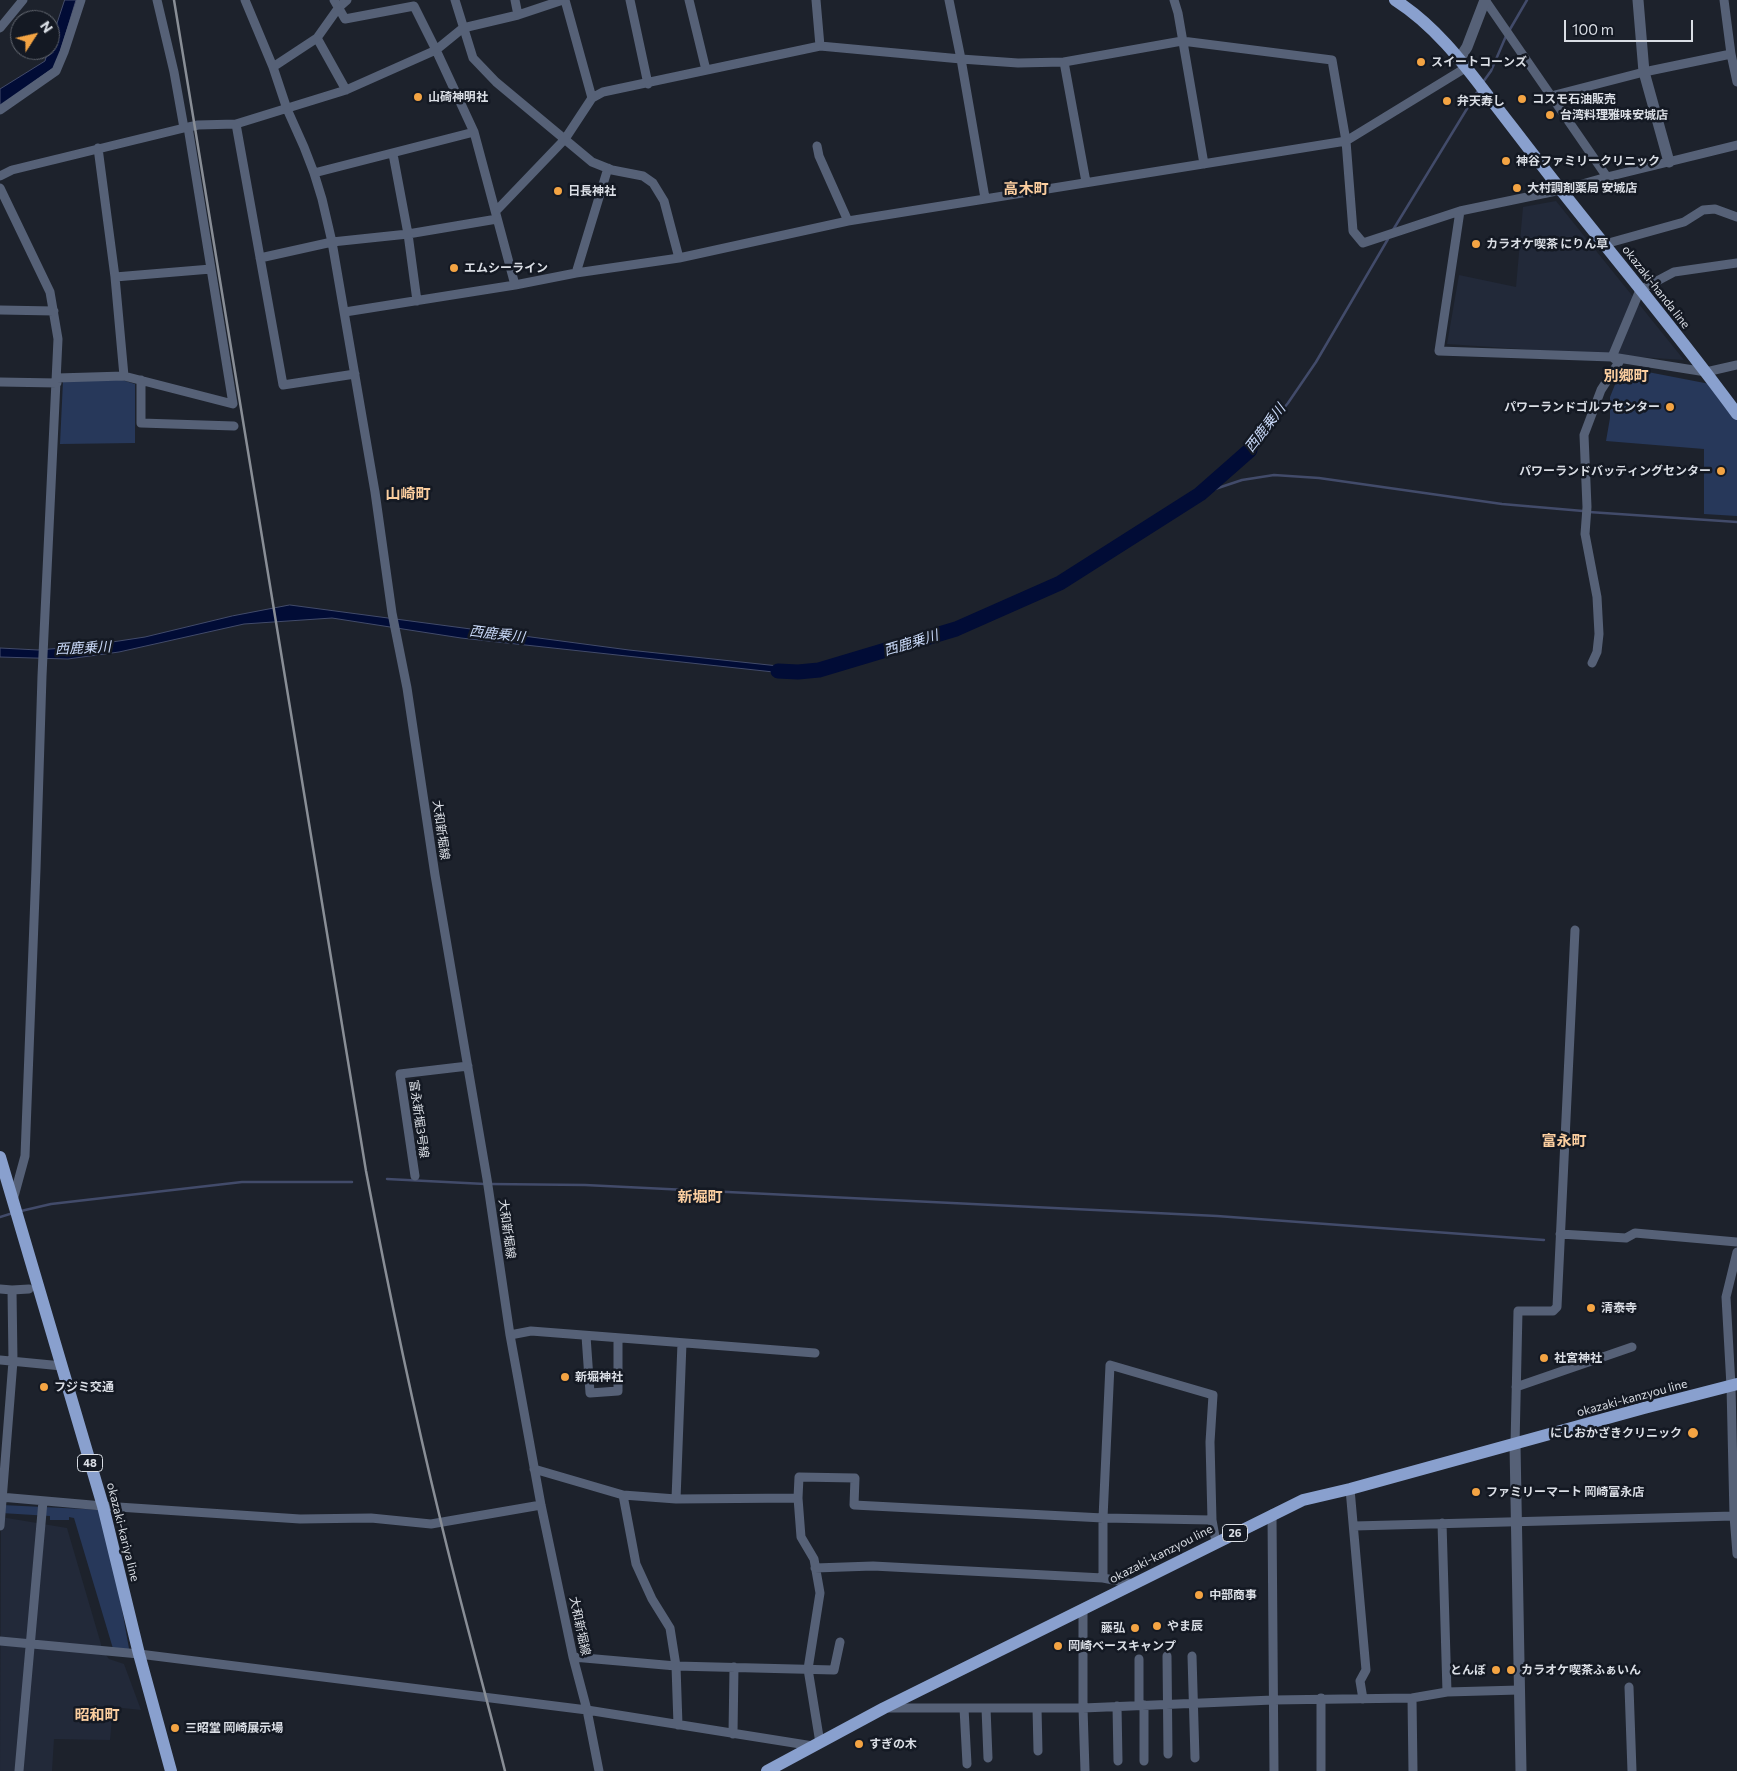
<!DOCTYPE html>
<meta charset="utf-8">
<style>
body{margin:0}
#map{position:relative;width:1737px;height:1771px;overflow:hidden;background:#1d222c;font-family:Commissioner,sans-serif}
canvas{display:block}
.north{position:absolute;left:10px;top:10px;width:50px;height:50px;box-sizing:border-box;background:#141923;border:1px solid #636871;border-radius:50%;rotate:55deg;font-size:14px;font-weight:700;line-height:20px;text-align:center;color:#dadee5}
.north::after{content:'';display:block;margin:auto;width:18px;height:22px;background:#f4a443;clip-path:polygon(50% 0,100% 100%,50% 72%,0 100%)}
.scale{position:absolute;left:1564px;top:20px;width:129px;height:22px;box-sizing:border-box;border:2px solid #dadee5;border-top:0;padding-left:6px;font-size:15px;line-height:18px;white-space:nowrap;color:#dadee5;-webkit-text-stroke:4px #141923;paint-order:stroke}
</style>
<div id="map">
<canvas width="1737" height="1771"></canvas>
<div class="north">N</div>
<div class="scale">100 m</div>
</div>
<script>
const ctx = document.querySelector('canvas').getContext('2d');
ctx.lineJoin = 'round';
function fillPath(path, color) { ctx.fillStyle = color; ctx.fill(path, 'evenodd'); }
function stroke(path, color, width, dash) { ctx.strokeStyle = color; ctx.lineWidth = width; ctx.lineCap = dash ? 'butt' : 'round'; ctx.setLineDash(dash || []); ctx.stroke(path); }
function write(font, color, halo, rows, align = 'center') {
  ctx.font = font + ' Commissioner,"Noto Sans JP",sans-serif'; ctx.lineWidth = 5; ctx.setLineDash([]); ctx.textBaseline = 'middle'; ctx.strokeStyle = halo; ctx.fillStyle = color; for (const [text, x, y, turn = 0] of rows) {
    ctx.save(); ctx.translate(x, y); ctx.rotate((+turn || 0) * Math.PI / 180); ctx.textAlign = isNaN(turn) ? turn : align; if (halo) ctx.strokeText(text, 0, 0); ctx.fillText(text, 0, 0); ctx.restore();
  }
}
fillPath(new Path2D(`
 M1556 201 1684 360 1447 344 1459 275 1516 287 1523 207Z
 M1 1517 67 1528 103 1651 109 1659 124 1664 141 1710 113 1707 110 1740 54 1739 52 1771H0Z`), '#222939');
fillPath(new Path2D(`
 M1622 367 1715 385 1737 417V516L1704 514V449L1606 441 1610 418V397Z
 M122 380 135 384V443L60 444 63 381Z
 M2 1505 104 1510 130 1654 114 1652 74 1518 69 1517V1520H50V1516L1 1513Z`), '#27385a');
const water = new Path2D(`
 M65 0H76L56 66 0 106V89L45 61 48 50H50V45Z
 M290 605 629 650 797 668 801 675 461 638 332 618 244 624 119 652 68 659 0 657V648L38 650 86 646 145 637 232 616Z`);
fillPath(water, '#010c36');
stroke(water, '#424b6a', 1);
stroke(new Path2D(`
 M1509 31 1527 0
 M1483 82 1491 71 1506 36
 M1393 230 1479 89
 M1250 450 1288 403 1316 362 1388 239
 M1200 494 1242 480 1274 475 1319 478 1502 504 1583 511
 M1589 512 1737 522
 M387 1179 485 1184
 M490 1184 585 1185 1217 1216 1544 1240
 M21 1211 51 1204 242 1182H352
 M0 1217 13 1213`), '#424b6a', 2.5);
stroke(new Path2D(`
 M778 671 798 672 819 670 956 629 1060 583 1200 494 1250 450`), '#010c36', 15);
stroke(new Path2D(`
 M157 0 174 72 184 128
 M245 0 273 67 287 109 304 147 314 173 322 199 332 242 375 492 392 613 407 688 435 875 487 1179 510 1335 541 1505 573 1657 587 1710 599 1771
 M334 0 345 19 414 6 436 50 474 132 515 285
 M455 0 473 58 496 82 592 162 612 170 643 176 653 183 664 201 679 258
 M515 0 518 15
 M565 0 592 98
 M630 0 648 84
 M689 0 706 70
 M816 0 820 46
 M949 0 961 59 985 198
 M1174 0 1178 13 1204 164
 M1485 0 1607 177
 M1724 0 1731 54 1737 82
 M0 28 23 0
 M317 38 346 90
 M1064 62 1086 182
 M273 67 317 38 339 7 347 0
 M1551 96 1644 72 1731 54
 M0 110 56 71 64 52 81 0
 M236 124 283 385 355 374
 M817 146 819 156 848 221
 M98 148 115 277 124 376
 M393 154 408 234 417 301
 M314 173 474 132
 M0 176 12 170 184 128 198 125 236 124 346 90 436 50 463 28 518 15 563 0
 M0 188 50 292 58 339 42 676 36 869 25 1156 13 1200
 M496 211 565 139 592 98 603 92 820 46 961 59 1018 63 1064 62 1182 41 1332 60 1346 141 1353 231 1363 243 1460 211 1561 190 1607 177 1737 145
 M1460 211 1439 351 1612 357 1706 372 1737 365
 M1605 244 1684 222 1703 210 1715 209 1737 217
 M260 258 332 242 408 234 497 219
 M576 273 608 168
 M115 277 211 269
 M0 310 54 311
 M345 312 515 285 576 273 679 258 848 221 1346 141 1467 67
 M1612 357 1640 290 1674 272 1737 263
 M57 378 124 376 233 404 188 127
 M141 380V423L234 426
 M0 382 57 383
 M1592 663 1597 652 1599 634 1597 597 1585 534 1587 507 1584 435 1601 390 1619 362 1612 357
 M415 1176 400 1074 468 1066
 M1560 1234 1626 1238 1635 1233 1737 1242
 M1737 1252 1726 1297 1731 1386 1734 1516 1737 1554
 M0 1289 12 1290 29 1289
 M510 1335 531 1331 815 1353
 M586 1336 590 1393 618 1391V1338
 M0 1360 62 1366
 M1516 1387 1632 1347
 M1515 1445 1518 1311H1553L1557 1307 1575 930
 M534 1469 623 1495 676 1499 798 1498
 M1350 1489 1366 1670 1360 1681 1363 1699
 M623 1495 636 1564 652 1599 670 1628 676 1666 678 1725
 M0 1497 103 1506 300 1519 371 1518 431 1524 541 1505
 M676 1499 682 1343
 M1272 1514 1274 1771
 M1442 1523 1447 1692
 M0 1526 13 1361 12 1290
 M1354 1526 1734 1516
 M815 1568 873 1566 1103 1578 1134 1584
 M1103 1578V1518L1110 1365 1213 1395 1210 1442 1212 1520 1216 1542
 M1083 1609V1708L1085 1771
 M0 1641 139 1654 587 1710 813 1746
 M1167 1656 1168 1754
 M1192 1656 1195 1758
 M573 1657 676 1666 834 1670 840 1642
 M1629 1687 1632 1771
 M1412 1698 1413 1771
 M1139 1705V1659
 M1144 1705V1761
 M1117 1706 1118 1761
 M888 1708H1083L1273 1700 1412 1698 1447 1692 1519 1690
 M964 1708 967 1764
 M986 1708 988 1758
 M1037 1708 1038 1751
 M733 1734 734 1667
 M820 1743 808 1669 820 1593 814 1559 801 1537 798 1498 799 1477 855 1478 854 1505 1103 1518 1212 1520
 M19 1771 43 1501
 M1321 1771V1698`), '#566177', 9);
stroke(new Path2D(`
 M1638 0 1644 72 1669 162
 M1460 58 1467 47 1485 0
 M1515 1445 1521 1771`), '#566177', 11);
stroke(new Path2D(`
 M1395 0C1434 25 1461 60 1489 97 1513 128 1537 160 1561 190 1620 265 1681 337 1737 414
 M0 1157 103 1506 139 1654 171 1771
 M767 1771 884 1708 1303 1500 1350 1489 1644 1408 1737 1384`), '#89a0ce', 12);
stroke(new Path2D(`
 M174 0 366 1171C388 1287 412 1403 440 1518 460 1603 484 1687 505 1771`), '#898e96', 2.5);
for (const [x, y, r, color] of [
 [1421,62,5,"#f4a443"],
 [418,97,5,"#f4a443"],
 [1522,99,5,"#f4a443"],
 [1447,101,5,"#f4a443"],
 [1550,115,5,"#f4a443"],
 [1506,161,5,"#f4a443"],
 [1517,188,5,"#f4a443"],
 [558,191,5,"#f4a443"],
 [1476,244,5,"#f4a443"],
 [454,268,5,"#f4a443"],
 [1670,407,5,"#f4a443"],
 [1721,471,5,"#f4a443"],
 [1591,1308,5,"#f4a443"],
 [1544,1358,5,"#f4a443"],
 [565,1377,5,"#f4a443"],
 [44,1387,5,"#f4a443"],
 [1693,1433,6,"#f4a443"],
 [1476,1492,5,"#f4a443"],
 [1199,1595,5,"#f4a443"],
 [1157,1626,5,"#f4a443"],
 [1135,1628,5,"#f4a443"],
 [1058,1646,5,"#f4a443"],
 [1496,1670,5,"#f4a443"],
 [1511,1670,5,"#f4a443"],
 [175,1728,5,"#f4a443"],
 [859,1744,5,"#f4a443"]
]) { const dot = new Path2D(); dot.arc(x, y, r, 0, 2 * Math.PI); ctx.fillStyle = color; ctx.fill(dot); stroke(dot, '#141923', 2); }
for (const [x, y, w] of [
 [90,1463,25],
 [1235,1533,25]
]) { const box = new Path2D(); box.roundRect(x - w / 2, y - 8.5, w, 17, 4); ctx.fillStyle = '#141923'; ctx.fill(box); stroke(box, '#dadee5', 1); }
write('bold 11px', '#dadee5', null, [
 ["48",90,1463],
 ["26",1235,1533]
]);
write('bold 12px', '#dadee5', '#141923', [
 ["スイートコーンズ",1431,62],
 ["山碕神明社",428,97],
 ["コスモ石油販売",1532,99],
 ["弁天寿し",1457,101],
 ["台湾料理雅味安城店",1560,115],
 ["神谷ファミリークリニック",1516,161],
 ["大村調剤薬局 安城店",1527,188],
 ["日長神社",568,191],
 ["カラオケ喫茶 にりん草",1486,244],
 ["エムシーライン",464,268],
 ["パワーランドゴルフセンター",1660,407,"right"],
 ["パワーランドバッティングセンター",1711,471,"right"],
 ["清泰寺",1601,1308],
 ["社宮神社",1554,1358],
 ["新堀神社",575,1377],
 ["フジミ交通",54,1387],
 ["にしおかざきクリニック",1682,1433,"right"],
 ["ファミリーマート 岡崎富永店",1486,1492],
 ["中部商事",1209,1595],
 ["やま辰",1167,1626],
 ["藤弘",1125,1628,"right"],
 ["岡崎ベースキャンプ",1068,1646],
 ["とんぼ",1486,1670,"right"],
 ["カラオケ喫茶ふぁいん",1521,1670],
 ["三昭堂 岡崎展示場",185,1728],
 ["すぎの木",869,1744]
], 'left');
write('12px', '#dadee5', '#141923', [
 ["okazaki-handa line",1656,287,52],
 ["大和新堀線",441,830,82],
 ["富永新堀3号線",419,1119,82],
 ["大和新堀線",507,1229,82],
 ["okazaki-kanzyou line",1632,1398,-15],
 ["okazaki-kariya line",123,1532,76],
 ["okazaki-kanzyou line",1161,1554,-27],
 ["大和新堀線",580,1626,78]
]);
write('italic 14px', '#c7d7f6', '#141923', [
 ["西鹿乗川",1265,428,-52],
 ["西鹿乗川",497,634,7],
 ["西鹿乗川",911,643,-17],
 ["西鹿乗川",83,648,-3]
]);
write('bold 15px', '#fbce9f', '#141923', [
 ["高木町",1026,189],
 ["別郷町",1626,376],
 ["山崎町",408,494],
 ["富永町",1564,1141],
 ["新堀町",700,1197],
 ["昭和町",97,1715]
]);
</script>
